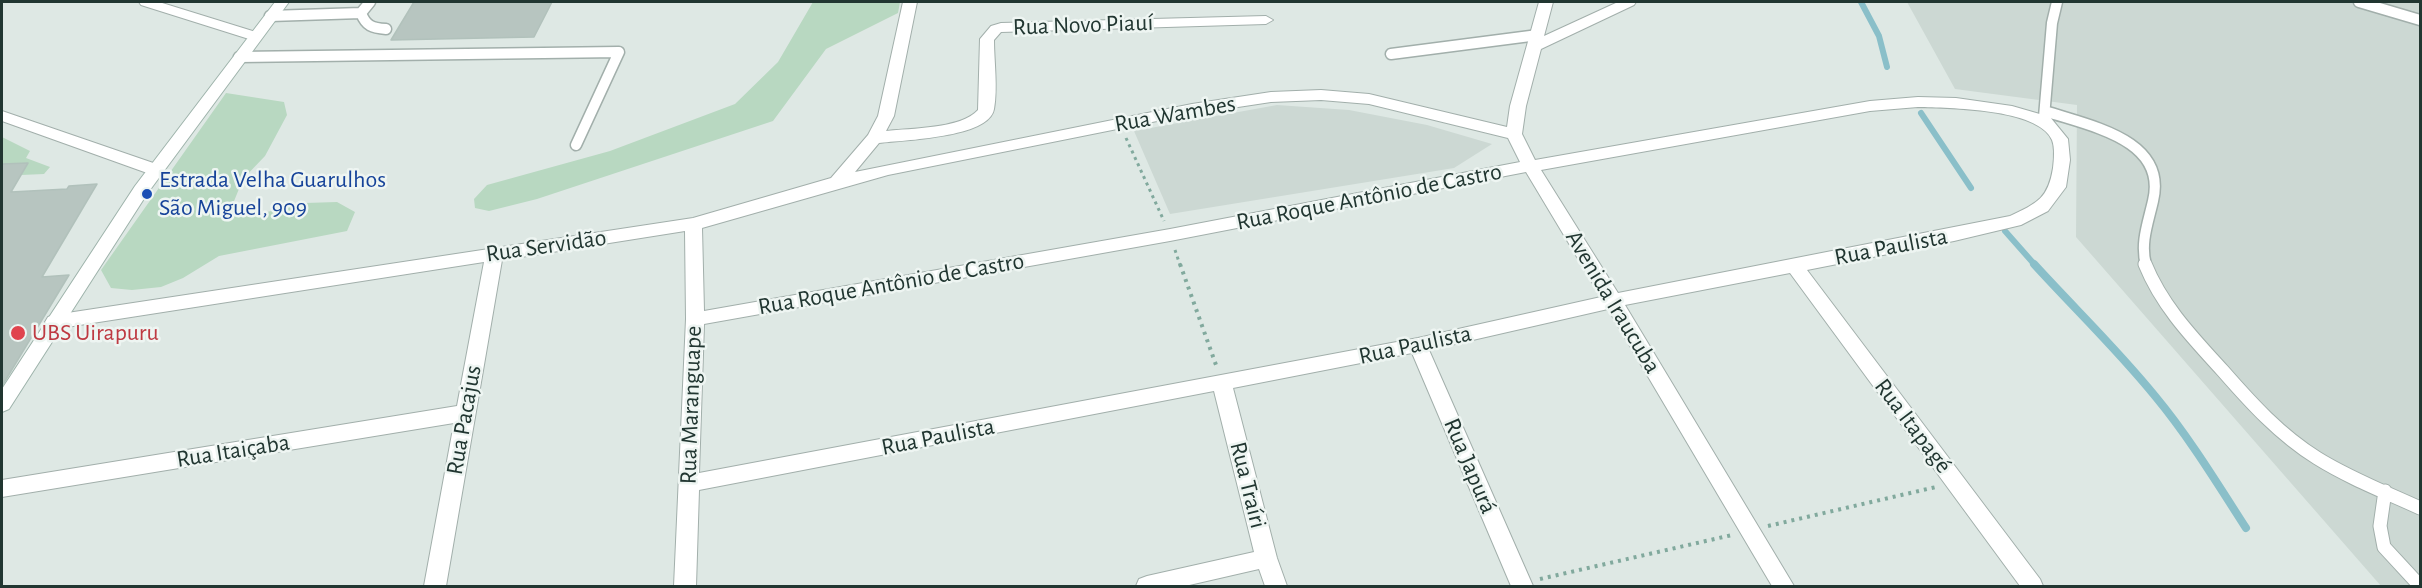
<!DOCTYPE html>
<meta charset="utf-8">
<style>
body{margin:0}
#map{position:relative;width:2422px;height:588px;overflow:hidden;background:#dee8e4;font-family:"Alegreya Sans",sans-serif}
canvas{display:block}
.frame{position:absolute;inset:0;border:3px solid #213631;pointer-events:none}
</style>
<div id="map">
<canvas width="2422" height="588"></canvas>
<div class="frame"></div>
</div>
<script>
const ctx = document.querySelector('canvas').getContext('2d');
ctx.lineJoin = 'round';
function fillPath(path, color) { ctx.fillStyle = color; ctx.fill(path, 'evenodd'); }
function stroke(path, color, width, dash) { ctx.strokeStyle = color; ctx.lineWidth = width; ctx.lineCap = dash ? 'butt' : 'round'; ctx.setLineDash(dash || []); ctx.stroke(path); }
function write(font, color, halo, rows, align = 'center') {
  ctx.font = font + ' "Alegreya Sans",sans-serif'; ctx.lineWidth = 5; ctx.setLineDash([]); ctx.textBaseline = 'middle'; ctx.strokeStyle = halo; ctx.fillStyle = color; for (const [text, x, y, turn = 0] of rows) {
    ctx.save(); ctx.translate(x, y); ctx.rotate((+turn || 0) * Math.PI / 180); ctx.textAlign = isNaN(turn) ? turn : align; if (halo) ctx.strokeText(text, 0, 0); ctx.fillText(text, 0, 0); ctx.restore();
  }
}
fillPath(new Path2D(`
 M1907 2H2420V586H2381L2076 237 2077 105 1955 89Z
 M1277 105 1349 110 1427 125 1492 144 1454 168 1170 214 1134 131Z`), '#ccd8d3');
fillPath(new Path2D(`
 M813 2H900L898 13 826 49 773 121 537 199 489 211 475 208 474 199 487 185 610 151 735 104 778 62Z
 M226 93 284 102 287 115 265 156 243 179 230 211 250 216 305 203 337 202 355 212 347 231 219 256 183 278 161 287 132 290 111 288 101 270Z
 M2 137 30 151 26 158 50 167 44 174 21 175 28 163 4 164 2 166Z`), '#b8d8c1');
stroke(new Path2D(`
 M1861 2 1879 36 1887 67
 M1921 113 1971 188
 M2005 231 2035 265`), '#8abfc9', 6);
stroke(new Path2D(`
 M2034 264C2074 308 2117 349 2155 396 2189 437 2217 483 2246 528`), '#8abfc9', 8);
const building = new Path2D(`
 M414 2H552L534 37 391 40Z
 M28 163 11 192 67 189 69 186 97 184 42 277 69 275 2 386V164Z`);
fillPath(building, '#b7c5c0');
stroke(building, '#b1c1bb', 1.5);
const laneFar1 = new Path2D(`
 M2359 2 2420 20
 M361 13C366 26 372 28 386 29
 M361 13 370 2
 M270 16 361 13
 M1391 54 1538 35
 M239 57 619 52 576 145
 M2045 111C2089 126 2168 139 2153 201 2148 223 2140 243 2146 265
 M2044 117 2052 23 2057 2`);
const lane = new Path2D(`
 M2145 264C2162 306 2192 337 2223 371 2251 403 2280 435 2317 458 2349 478 2385 492 2420 508
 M2385 491 2380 526 2384 547 2420 586`);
const street = new Path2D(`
 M139 2H159L259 33 261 36 254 41 249 39 141 5Z
 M903 2H917L894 116 886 131C911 128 961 129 978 110L980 39 991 26 1001 23 1266 16 1273 20 1266 24 1001 32 994 40C994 62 998 88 994 109 989 138 903 140 879 143L855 172 1192 104 1271 92 1321 90 1369 94 1507 127 1510 106 1539 2H1553L1544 36 1618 2H1636L1634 5 1541 49 1526 106 1522 134 1535 160 1870 101 1918 97 1956 98 2012 106 2050 117 2068 139 2070 160 2066 187 2048 211 2021 225 1954 241 1807 270 2040 579 2043 586H2020L1790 273 1625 305 1794 586H1772L1608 309 1429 350 1533 586H1511L1412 353 1233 388 1277 558 1287 586H1265L1259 569 1185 586H1136L1139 579 1147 576 1254 552 1214 391 699 490 696 586H674L686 319 685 231 502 260 446 586H424L454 423 2 497V480L457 406 484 262 54 329 48 327 45 322 48 317 54 315 693 218 831 178 868 135 878 116ZM1321 100 1369 104 1508 138 1520 162 1170 229 704 311 702 228 888 175 1192 114 1271 102ZM1918 107C1948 108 2038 108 2052 140 2055 147 2054 160 2053 168 2048 199 2037 203 2010 216L1618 293 1541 170 1870 111ZM1526 172 1601 297 1418 338 699 473 704 324 1170 241Z
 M2 111 162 166 164 170 162 174H150L2 121Z`);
const secondary = new Path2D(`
 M275 2H289L147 194 9 409 2 412V389L135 186Z`);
stroke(laneFar1, '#a2afab', 13);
stroke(lane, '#a2afab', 15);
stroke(street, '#a2afab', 2);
stroke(secondary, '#9eb3ab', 2);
stroke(new Path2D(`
 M1126 138 1164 221
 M1175 250 1180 265`), '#81a99d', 3, [3, 4]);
stroke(new Path2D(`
 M1180 264 1216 365
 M1768 526 1936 487
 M1540 579 1732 535`), '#81a99d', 4, [3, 5]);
stroke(laneFar1, '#fff', 10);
stroke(lane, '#fff', 13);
fillPath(street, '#fff');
fillPath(secondary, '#fff');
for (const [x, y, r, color] of [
 [147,194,6,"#1a4fb4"],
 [18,333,8,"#e0444e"]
]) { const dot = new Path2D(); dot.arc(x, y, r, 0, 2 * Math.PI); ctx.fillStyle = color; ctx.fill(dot); stroke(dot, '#eef5f2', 2); }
write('24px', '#213631', '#eef5f2', [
 ["Rua Novo Piauí",1083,25,-2],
 ["Rua Wambes",1175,114,-10],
 ["Rua Roque Antônio de Castro",1369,197,-11],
 ["Rua Servidão",546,246,-8],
 ["Rua Paulista",1891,247,-11],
 ["Rua Roque Antônio de Castro",891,284,-10],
 ["Avenida Iraucuba",1613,302,59],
 ["Rua Paulista",1415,345,-12],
 ["Rua Maranguape",691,405,-88],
 ["Rua Pacajus",464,420,-80],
 ["Rua Itapagé",1913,426,53],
 ["Rua Paulista",938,437,-11],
 ["Rua Itaiçaba",233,451,-9],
 ["Rua Japurá",1470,466,67],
 ["Rua Traíri",1248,485,76]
]);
write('24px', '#164399', '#eef5f2', [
 ["Estrada Velha Guarulhos",159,180],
 ["São Miguel, 909",159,208]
], 'left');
write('24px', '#be3a42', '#eef5f2', [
 ["UBS Uirapuru",32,333]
], 'left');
</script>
